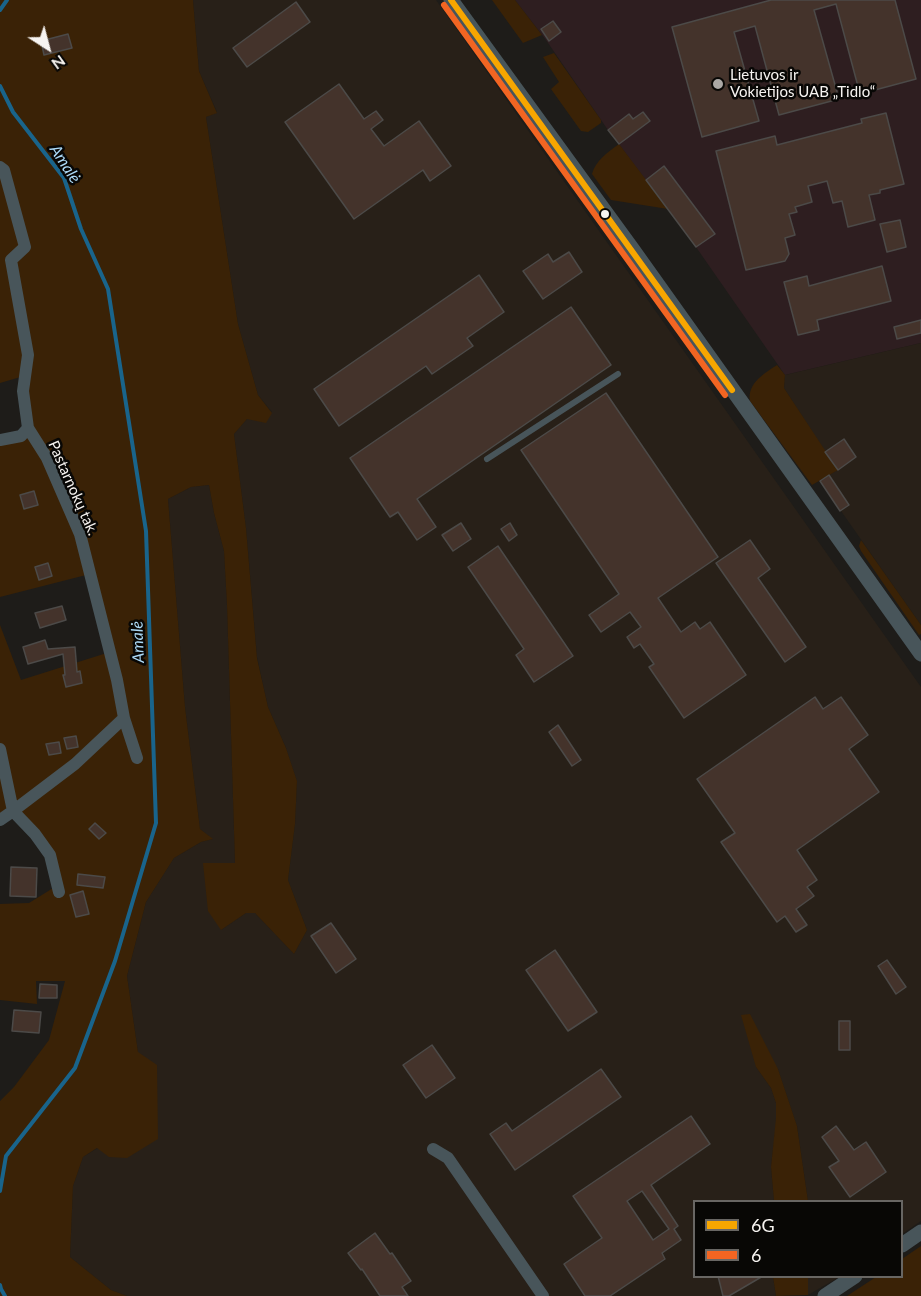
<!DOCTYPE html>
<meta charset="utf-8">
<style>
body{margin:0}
#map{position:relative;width:921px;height:1296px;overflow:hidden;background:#1e1c19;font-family:Lato,sans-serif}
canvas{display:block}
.legend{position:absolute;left:693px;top:1200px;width:210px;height:78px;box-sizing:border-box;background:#080705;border:2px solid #686663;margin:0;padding:8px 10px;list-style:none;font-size:18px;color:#f7f4f1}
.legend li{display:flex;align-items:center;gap:12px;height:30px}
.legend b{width:30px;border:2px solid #686663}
.north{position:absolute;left:18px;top:18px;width:60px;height:60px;-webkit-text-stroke:4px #080705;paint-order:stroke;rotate:144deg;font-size:16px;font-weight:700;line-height:24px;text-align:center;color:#f7f4f1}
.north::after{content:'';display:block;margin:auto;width:21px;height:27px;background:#f7f4f1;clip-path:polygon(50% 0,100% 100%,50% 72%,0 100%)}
</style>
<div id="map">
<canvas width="921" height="1296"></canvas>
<ul class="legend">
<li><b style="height:8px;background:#f7a600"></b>6G</li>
<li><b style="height:8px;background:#f26522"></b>6</li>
</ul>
<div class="north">N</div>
</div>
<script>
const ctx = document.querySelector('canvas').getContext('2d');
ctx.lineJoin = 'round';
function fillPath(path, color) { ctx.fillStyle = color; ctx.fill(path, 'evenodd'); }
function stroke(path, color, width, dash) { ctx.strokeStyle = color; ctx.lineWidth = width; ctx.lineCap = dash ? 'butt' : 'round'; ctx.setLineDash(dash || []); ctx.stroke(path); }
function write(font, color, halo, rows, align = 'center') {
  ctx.font = font + ' Lato,sans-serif'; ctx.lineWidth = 5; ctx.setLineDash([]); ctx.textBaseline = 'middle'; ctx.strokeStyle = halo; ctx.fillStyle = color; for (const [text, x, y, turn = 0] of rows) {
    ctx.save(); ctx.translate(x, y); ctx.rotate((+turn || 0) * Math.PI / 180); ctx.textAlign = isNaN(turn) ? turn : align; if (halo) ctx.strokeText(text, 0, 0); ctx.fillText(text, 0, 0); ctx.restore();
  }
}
fillPath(new Path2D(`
 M515 0H921V343L785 375 696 247 608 130 546 40Z`), '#2e1e20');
fillPath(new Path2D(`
 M193 0H436L921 687V1221L902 1234V1202L808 1201 797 1126 778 1069 756 1067 771 1088 776 1103 777 1118 771 1167 774 1201 694 1202V1276L773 1277 776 1296H127L111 1290 70 1257 73 1186 83 1157 98 1148 138 1052 127 976 146 902 174 858 201 842 212 839 200 829 185 707 168 499 191 487 209 485 214 513 224 551 227 605 235 863 221 930 246 913H255L294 954 307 930 288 880 295 824 297 781 286 748 268 707 257 657 246 528 234 434 247 419 272 412 258 395 238 324 206 117 217 112 199 71Z
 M921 343V625L820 481 837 470 784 388 785 375Z
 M808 1277H839L808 1295Z`), '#282018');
fillPath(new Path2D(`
 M0 0H193L199 71 217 113 206 117 238 324 258 395 272 413 266 423 247 419 234 434 246 528 257 658 268 707 286 748 297 781 295 824 288 880 307 930 294 954 255 913H246L221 930 208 911 203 863H235L227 605 224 551 214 513 209 485 191 487 168 499 185 707 200 829 213 839 201 842 174 858 146 902 127 976 138 1052 157 1065 158 1139 127 1158 109 1157 97 1148 83 1157 73 1186 70 1257 111 1290 127 1296H0V1101L14 1087 49 1040 65 981H36L37 1004 0 1000V904L29 903 58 885 50 855 13 811 0 820V625L21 680 110 652 90 574 0 597V443L32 436 24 376 0 383Z
 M492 0H515L542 35 523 43Z
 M554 53 601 120V123L588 132 581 131 551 89 559 82 543 57Z
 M619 144 668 209 611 200 592 174C596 160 607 153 619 144Z
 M777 365 785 375 784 388 838 470 812 485 750 401C747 383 765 373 777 365Z
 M861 540 921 625V634L919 635 861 551 859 546Z
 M750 1014 778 1069 797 1126 808 1201H774L771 1167 776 1118V1103L771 1088 756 1067 741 1015Z
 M921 1246V1296H847L876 1277 902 1276V1259Z
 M773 1277H808V1295L776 1296Z`), '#3a2206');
stroke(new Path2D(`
 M0 10 7 0
 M0 86 13 112 64 178 81 229 108 289 146 531 156 823 115 961 75 1068 6 1156 0 1191
 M0 1285 1 1289 5 1296`), '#19648b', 4);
const building = new Path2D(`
 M771 0H895L916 79 860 94 836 4 814 10 839 99 779 115 755 26 734 32 759 121 702 137 672 27Z
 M296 2 310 22 247 67 233 48Z
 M553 21 561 32 549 41 541 29Z
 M68 34 72 48 44 55 41 41Z
 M339 84 364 119 376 111 383 120 371 129 384 146 419 121 451 166 430 181 423 170 354 219 285 122Z
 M643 112 650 121 619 144 608 130 629 114 633 119Z
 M886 113 904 184 880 190V193L869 195 875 220 848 227 842 201 833 203 827 181 808 186 812 202 795 207 797 212 789 214 795 235 785 238 789 254 785 261 746 270 716 151 775 136 777 145 862 123 861 119Z
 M664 166 715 234 696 247 646 180Z
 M900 220 906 247 887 252 880 224Z
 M569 252 582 272 543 299 523 271 548 254 553 262Z
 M882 266 891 301 817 320 819 330 798 335 784 282 807 276 809 286Z
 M479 275 504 312 467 338 473 346 432 374 426 366 339 426 314 389Z
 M571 307 611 365 417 499 436 527 417 540 398 512 390 517 350 458Z
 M921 320V333L897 339 894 327Z
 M606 393 718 557 658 598 681 632 695 622 700 629 710 622 746 675 684 718 649 667 654 664 640 644 634 648 627 637 641 627 630 612 601 632 589 615 619 594 521 450Z
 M844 439 856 457 838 470 825 452Z
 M829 475 849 505 840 511 820 481Z
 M34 491 38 505 24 509 20 495Z
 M461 523 471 539 453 551 442 535Z
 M510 523 517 535 509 541 501 529Z
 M750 540 770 569 758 578 806 647 785 662 716 563Z
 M498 546 573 656 534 682 516 655 524 649 468 567Z
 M48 563 52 576 39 580 35 567Z
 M62 606 66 620 40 628 35 613Z
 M45 640 48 649 75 647 77 672 80 671 82 683 66 687 63 675H65L63 654 28 664 23 647Z
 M815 697 823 709 841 697 868 735 849 749 879 792 797 850 817 880 807 887 814 896 796 909 807 925 796 932 785 916 777 922 721 842 735 833 697 779Z
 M558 725 581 760 572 766 549 732Z
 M76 736 78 747 67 749 64 738Z
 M59 742 61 753 49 755 46 744Z
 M95 823 106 833 99 839 89 829Z
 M11 867 37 868 36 897 10 896Z
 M78 874 105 877 103 888 77 885Z
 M83 891 89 914 76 917 70 895Z
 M331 923 356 959 336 973 311 936Z
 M555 950 597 1012 568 1031 526 970Z
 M887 960 906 987 896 994 878 966Z
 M40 984 57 985V998H39Z
 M14 1010 41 1012 39 1033 12 1031Z
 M839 1021H850V1050H839Z
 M432 1045 455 1078 426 1098 403 1065Z
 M601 1069 621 1097 515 1170 490 1134 506 1123 512 1131Z
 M691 1116 710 1144 651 1185 678 1226 674 1229 681 1240 662 1253 665 1259 610 1296H585L564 1264 602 1238 573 1196ZM642 1191 669 1229 653 1240 627 1201Z
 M836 1126 854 1150 866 1142 886 1172 850 1197 829 1167 839 1161 822 1137Z
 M375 1233 390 1254 392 1253 411 1281 402 1287 408 1296H380L362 1269 361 1270 348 1253Z
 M718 1276H763L729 1296H723Z`);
fillPath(building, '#44332b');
stroke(building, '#4c4a48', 1.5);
stroke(new Path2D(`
 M487 459 618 374`), '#48555a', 6);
stroke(new Path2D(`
 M0 167 4 170 25 247 11 260 28 355 23 391 28 428 47 458 80 534 117 680 124 718 137 758
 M0 440 21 436 28 428
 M0 749 13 811 75 764 124 718
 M0 820 13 811 35 834 50 855 59 892
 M433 1149 448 1158 543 1296`), '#48555a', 12);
stroke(new Path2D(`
 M451 0 633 250 921 654
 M902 1245 921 1232
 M825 1296 855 1276`), '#48555a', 15);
stroke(new Path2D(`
 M451 0 732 390`), '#f7a600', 6);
stroke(new Path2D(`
 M444 5 725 395`), '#f26522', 6);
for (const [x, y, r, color] of [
 [718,84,6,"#aba8a5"],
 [605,214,5,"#f7f4f1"]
]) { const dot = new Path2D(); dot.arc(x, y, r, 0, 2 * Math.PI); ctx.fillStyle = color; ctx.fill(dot); stroke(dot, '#080705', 2); }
write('15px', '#f7f4f1', '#080705', [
 ["Lietuvos ir",730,75],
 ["Vokietijos UAB „Tidlo“",730,92]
], 'left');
write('15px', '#f7f4f1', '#080705', [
 ["Pastarnokų tak.",73,488,66]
]);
write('italic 16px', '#acd9f6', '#080705', [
 ["Amalė",65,164,57],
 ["Amalė",138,642,-92]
]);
</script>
